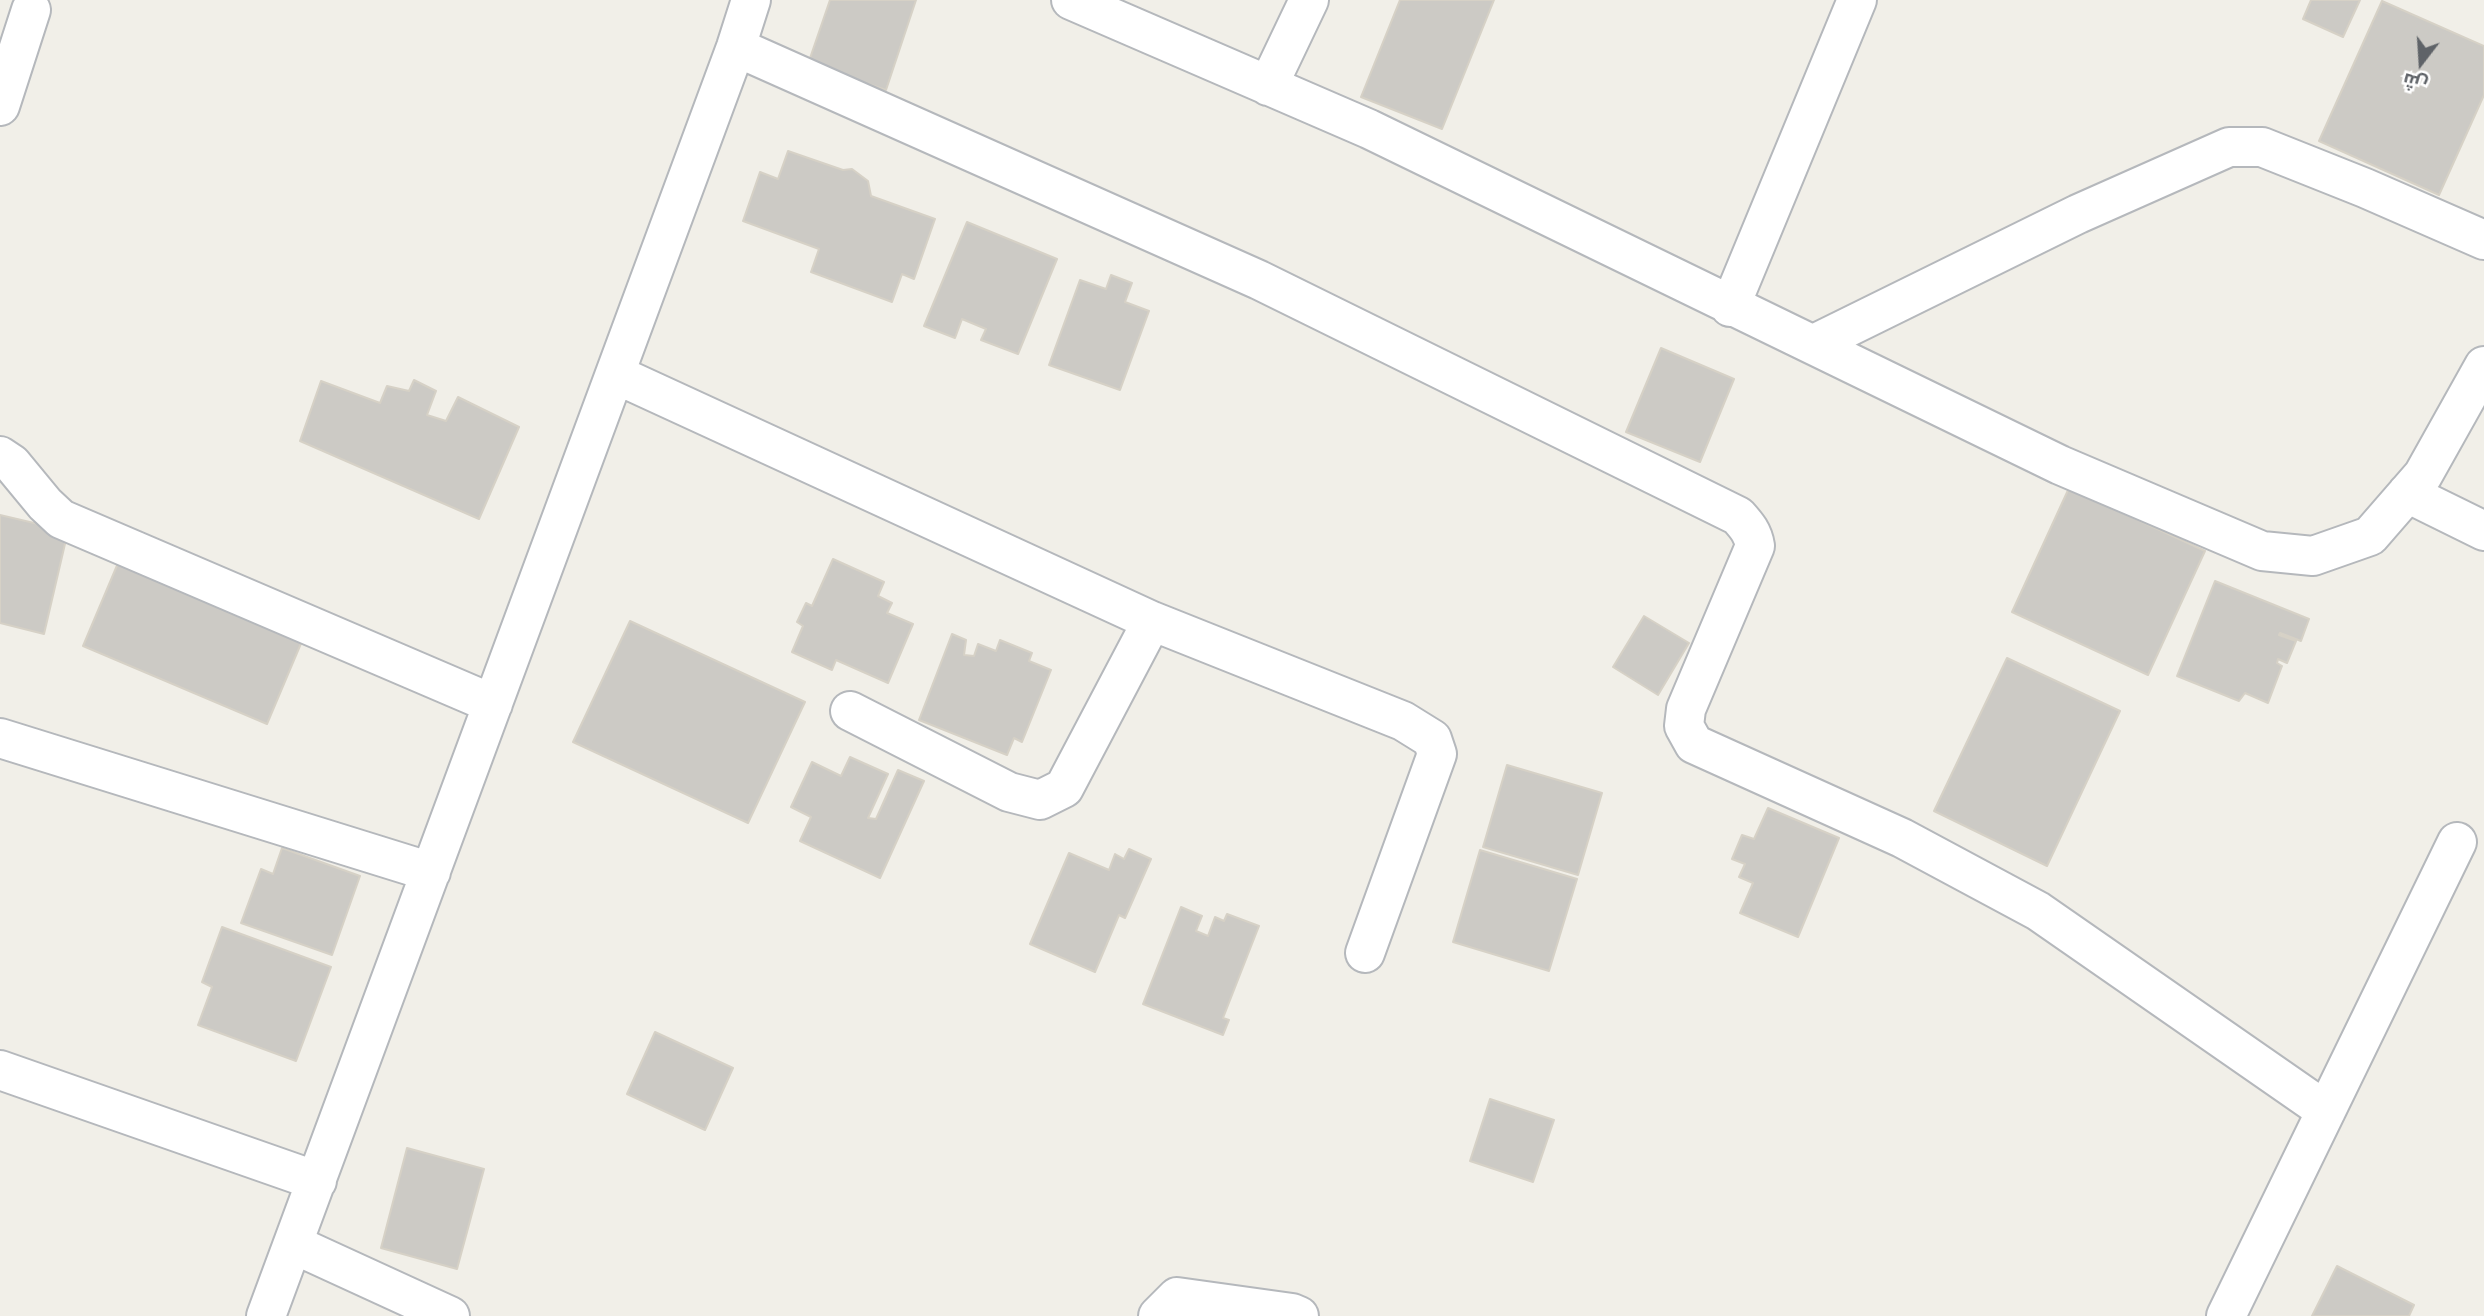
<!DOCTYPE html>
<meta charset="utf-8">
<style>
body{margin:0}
#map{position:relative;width:2484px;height:1316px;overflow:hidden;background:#f1efe8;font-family:Barlow,Cairo,sans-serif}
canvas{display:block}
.north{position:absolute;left:2386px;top:28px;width:70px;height:70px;-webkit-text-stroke:5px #fff;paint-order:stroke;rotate:197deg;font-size:19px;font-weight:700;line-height:28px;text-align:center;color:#5f6368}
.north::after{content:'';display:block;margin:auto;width:24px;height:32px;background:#5f6368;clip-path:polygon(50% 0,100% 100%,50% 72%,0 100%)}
</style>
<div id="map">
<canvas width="2484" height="1316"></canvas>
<div class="north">ش</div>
</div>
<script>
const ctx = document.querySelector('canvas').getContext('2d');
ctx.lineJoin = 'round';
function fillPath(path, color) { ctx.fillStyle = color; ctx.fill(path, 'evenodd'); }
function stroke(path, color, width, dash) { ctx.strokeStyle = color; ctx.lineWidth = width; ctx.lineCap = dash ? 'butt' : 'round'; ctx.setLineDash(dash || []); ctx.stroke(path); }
const building = new Path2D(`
 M830 0H916L886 90 808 64Z
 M1400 0H1494L1442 129 1361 97Z
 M2311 0H2360L2343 37 2303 19Z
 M2382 1 2484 46V95L2439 195 2319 141Z
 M788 151 843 170 852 169 868 181 871 196 935 219 914 279 902 274 892 302 811 272 819 249 743 221 760 172 778 179Z
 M967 222 1057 259 1018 354 981 340 986 329 962 319 955 338 924 326Z
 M1111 275 1132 283 1125 302 1149 311 1120 390 1049 365 1080 280 1106 289Z
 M1661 348 1734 379 1700 462 1626 432Z
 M414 380 436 391 427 415 446 421 458 397 519 427 479 519 300 441 321 381 380 403 387 386 409 391Z
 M2069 488 2205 551 2148 675 2012 612Z
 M0 515 68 531 44 634 0 623Z
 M121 556 305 634 267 724 83 646Z
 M833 559 884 582 878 596 892 603 887 613 913 624 888 683 836 660 832 670 792 652 803 626 797 622 806 603 812 606Z
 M2215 581 2309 619 2301 641 2280 633 2279 635 2296 641 2287 663 2278 659 2277 663 2282 666 2268 703 2245 693 2239 701 2177 676Z
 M1644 616 1689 643 1658 695 1613 667Z
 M630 621 805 702 748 823 573 742Z
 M952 634 966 640 964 655 974 656 978 644 996 651 1000 640 1032 653 1029 661 1051 670 1022 742 1014 738 1007 755 919 720Z
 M2007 658 2120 711 2047 866 1934 811Z
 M850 757 888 774 868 818 876 819 898 770 924 781 880 878 800 841 811 817 791 807 812 762 841 776Z
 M1507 765 1602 793 1578 875 1483 847Z
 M1768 808 1839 838 1798 937 1740 913 1753 883 1739 877 1745 864 1732 859 1742 835 1754 839Z
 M282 848 360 876 332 955 241 923 261 869 273 874Z
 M1129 849 1151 859 1125 918 1119 915 1095 972 1030 944 1069 853 1109 870 1115 854 1124 859Z
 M1480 850 1577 879 1549 971 1453 942Z
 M1181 907 1202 916 1196 931 1208 936 1215 917 1224 921 1227 914 1259 926 1223 1018 1229 1020 1223 1035 1143 1004Z
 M222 927 331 967 296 1061 198 1025 212 987 202 982Z
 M655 1032 733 1068 705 1130 627 1094Z
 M1490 1099 1554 1120 1533 1182 1470 1161Z
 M407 1148 484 1169 457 1269 381 1248Z
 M2337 1266 2414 1305 2409 1316H2312Z`);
fillPath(building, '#cccac5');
stroke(building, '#d6d1c6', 2);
const minor = new Path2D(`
 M1071 0 1369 129 2060 465 2262 551 2313 556 2370 536 2423 475 2484 366
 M736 47 1259 280 1738 516C1747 526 1753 533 1755 546L1686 709 1684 726 1694 744 1902 838 2038 911 2326 1111
 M1268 86 1309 0
 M0 106 31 10
 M1730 307 1857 0
 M1814 344 2078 214 2229 147H2262L2365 188 2484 240
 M615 374 1152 621 1403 721 1432 739 1437 754 1365 953
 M0 456 12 464 45 504 61 519 493 704
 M2407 493 2484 531
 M850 711 1009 792 1040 800 1064 788 1152 621
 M0 738 431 872
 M0 1070 317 1181
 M293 1244 450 1316
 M266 1316 736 47 751 0
 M1158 1316 1177 1297 1292 1313 1299 1316
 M2226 1316 2457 842`);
stroke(minor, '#b5b8bc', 42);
stroke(minor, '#fff', 38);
</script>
